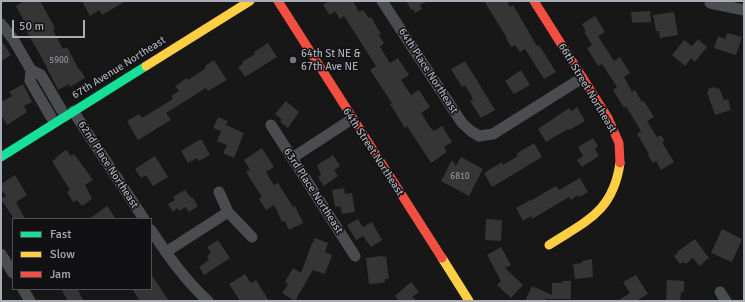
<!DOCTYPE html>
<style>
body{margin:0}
#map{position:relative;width:745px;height:302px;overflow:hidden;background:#171717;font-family:Signika,sans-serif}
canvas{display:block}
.frame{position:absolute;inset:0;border:2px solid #a8adb8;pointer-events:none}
.legend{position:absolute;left:12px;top:218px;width:140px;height:72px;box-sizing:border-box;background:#111113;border:1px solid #4d4f55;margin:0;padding:5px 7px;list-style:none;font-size:12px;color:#a8adb8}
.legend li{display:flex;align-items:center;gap:8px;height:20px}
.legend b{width:20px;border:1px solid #4d4f55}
.scale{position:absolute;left:12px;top:20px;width:73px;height:18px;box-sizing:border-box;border:2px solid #a8adb8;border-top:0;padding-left:5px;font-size:12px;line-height:14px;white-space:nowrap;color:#a8adb8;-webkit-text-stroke:3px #111113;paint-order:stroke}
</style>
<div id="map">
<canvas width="745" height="302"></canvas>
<div class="frame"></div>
<ul class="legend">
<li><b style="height:5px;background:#16e098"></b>Fast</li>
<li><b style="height:5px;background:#ffcf43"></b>Slow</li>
<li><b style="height:5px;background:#f24e42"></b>Jam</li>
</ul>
<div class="scale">50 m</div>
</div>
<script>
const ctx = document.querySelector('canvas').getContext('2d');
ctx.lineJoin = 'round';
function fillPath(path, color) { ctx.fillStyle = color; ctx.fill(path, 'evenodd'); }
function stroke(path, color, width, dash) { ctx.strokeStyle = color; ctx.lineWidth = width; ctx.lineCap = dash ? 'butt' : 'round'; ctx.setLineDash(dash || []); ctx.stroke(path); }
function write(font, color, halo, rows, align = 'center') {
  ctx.font = font + ' Signika,sans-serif'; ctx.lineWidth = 3; ctx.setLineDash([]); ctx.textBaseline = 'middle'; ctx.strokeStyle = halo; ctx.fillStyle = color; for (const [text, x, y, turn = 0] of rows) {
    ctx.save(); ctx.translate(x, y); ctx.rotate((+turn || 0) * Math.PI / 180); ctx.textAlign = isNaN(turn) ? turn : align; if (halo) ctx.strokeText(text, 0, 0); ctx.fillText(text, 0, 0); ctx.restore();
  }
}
fillPath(new Path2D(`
 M24 1H40L55 28 53 30 63 49 67 47 79 70 80 69 85 78 70 87 69 84 58 90 43 60 24 27 27 26 16 6Z
 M82 1H126L102 15 99 10 90 16Z
 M329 1H353L359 12 363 10 369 18 371 17 381 34 379 35 384 43 380 47 390 63 398 58 409 75 401 80 411 95 419 90 430 107 421 113 430 127 434 131 442 126 452 142 444 147 447 152 431 163 407 126 405 128 390 104 392 103 370 70 376 66 344 16 340 19 335 11 330 15 323 5Z
 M406 1H428L420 5 422 9 415 13 413 9 411 10Z
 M484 1H507L510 7 513 5 537 46 539 45 556 72 544 79 525 49 520 52 515 45 511 47 506 38H507Z
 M650 11 651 22 632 23 631 12Z
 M674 12 678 35 660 38 659 31H656L653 15Z
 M595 16 605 32 598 36 614 61 620 57 630 73 624 77 632 92 635 90 642 102 644 101 654 117 647 121 657 137 661 135 665 141 662 142 674 162 661 170 656 161 653 163 648 155 649 154 637 134 641 131 626 106 624 108 613 90 617 87 602 64 598 66 587 48 592 45 584 32 586 31 582 24Z
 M727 33 742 37 736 55 714 48 718 36 725 39Z
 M698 39 707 47 695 62 691 58 685 66 672 55 684 40 692 46Z
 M1 40 11 55 1 61Z
 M268 43 277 57 245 77 238 67 243 64 242 62 255 54 254 52Z
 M214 60 227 80 208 91 206 88 166 113 171 120 138 140 127 121 139 114 142 118 173 99 171 96 179 91 175 86 187 78 188 80 206 68 205 66Z
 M465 61 495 110 481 118 470 101 473 99 465 85 462 87 451 69Z
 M521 70 530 85 514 94 505 81Z
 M23 84 32 102 24 106 27 112 7 125 1 115V102L12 96 9 92Z
 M715 87 716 89 719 88 724 100 728 99 731 110 715 115 707 92 709 91 708 89Z
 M286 101 299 112 288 128 280 122 282 120 275 114Z
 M577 107 585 121 569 130 568 129 546 142 538 129 569 108 571 111Z
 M218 117 228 121 226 125 244 133 234 158 223 153 227 145 217 141 221 131 213 128Z
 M593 138 598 146 595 149 599 156 582 167 577 160 583 156 578 147Z
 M199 140H202L210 155 199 161 197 158 188 163 181 151Z
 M534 143 542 157 492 187 484 173 502 162 503 165 518 156 516 154Z
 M262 148 274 167 266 172 274 185 278 183 293 207 295 206 303 223 289 230 285 221 282 222 274 205 266 210 259 199 262 197 246 172 250 170 244 160Z
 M66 150 71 156 74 154 93 180 85 185 92 199 82 206 77 200 73 202 67 192 70 190 52 161 57 158 56 157Z
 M333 155 340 166 334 170 338 176 324 186 318 177 321 175 317 165Z
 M155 156 168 177 153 186 146 175 141 178 135 169Z
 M461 157 483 169 469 196 441 181 452 160 456 166Z
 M15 175 27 195 16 202 25 219H14L1 199 6 196 1 189V184Z
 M580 178 588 192 579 197 578 195 571 200 569 197 532 219 531 216 523 221 516 208 532 199V200L556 186 559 190Z
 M344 188 345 194 352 193 355 212 342 214 340 206 335 207 332 190Z
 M185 190 191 198 192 197 198 206 189 212 185 207 179 211 177 208 173 212 168 204 175 200 173 197Z
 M107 206 116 219H89Z
 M358 219 363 227 372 222 382 240 371 247 363 236 356 240 347 225Z
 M486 219 502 220 501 241 485 240Z
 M722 229 742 239 732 262 711 253Z
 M315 238 328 243 325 252 332 255 325 274 313 270 295 301 282 293 288 284 285 282 293 268 301 273 312 243H313Z
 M695 239 709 258 699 266 693 258 686 264 684 262 680 264 674 256 678 253 677 252Z
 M218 240 230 258 204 275 199 267 209 260 207 256 211 253 207 247Z
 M501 247 511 265 505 268 523 285 511 298 497 285 501 281 487 255Z
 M381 256 386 257 389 279H385V282L382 283 369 284 366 258Z
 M592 259 593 277 575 279 573 264 582 263V261Z
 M151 274 169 301H140L132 289H151Z
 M245 274 251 283 256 280 269 301H240L229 284Z
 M636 275 648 294 636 301H617L630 293 623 282Z
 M667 280 684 281V292H681L680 301H666Z
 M562 281H571V299H546L545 301H525L532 286 552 295V283H562Z
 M411 282 419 292 412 297 416 301H399L395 296Z
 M61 289H77L84 301H68Z`), '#353536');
stroke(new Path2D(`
 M382 1 462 123 471 131 479 136 493 134 582 78
 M710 3 744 10
 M1 24 13 39 31 70
 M73 111 144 219
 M54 122 30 81 31 70 41 75 65 116
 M271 125 355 256
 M292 158 352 119
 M219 192 228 212 252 237
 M151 230C168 256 185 280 208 301
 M166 252 228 212
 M1 254 13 273
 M23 289 30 301
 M720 292 726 301`), '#4b4c50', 11);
stroke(new Path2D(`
 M1 157 146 66`), '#16e098', 9);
stroke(new Path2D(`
 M146 66 250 1
 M549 245C586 221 613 212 620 163
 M442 258 469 301`), '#ffcf43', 9);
stroke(new Path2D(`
 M278 1 442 258
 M534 1 608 118 619 143 620 163`), '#f24e42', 9);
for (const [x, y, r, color] of [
 [293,60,4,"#757880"]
]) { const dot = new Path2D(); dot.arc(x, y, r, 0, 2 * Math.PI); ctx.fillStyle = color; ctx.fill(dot); stroke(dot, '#111113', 1.5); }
write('9px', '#8b8f98', null, [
 ["5900",59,61],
 ["6810",460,177]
]);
write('11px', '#a8adb8', '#111113', [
 ["64th St NE &",301,54],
 ["67th Ave NE",301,67]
], 'left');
write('11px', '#a8adb8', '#111113', [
 ["67th Avenue Northeast",119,68,-32],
 ["64th Place Northeast",428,71,57],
 ["66th Street Northeast",587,88,59],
 ["64th Street Northeast",373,152,57],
 ["62nd Place Northeast",108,165,57],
 ["63rd Place Northeast",313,191,57]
]);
</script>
